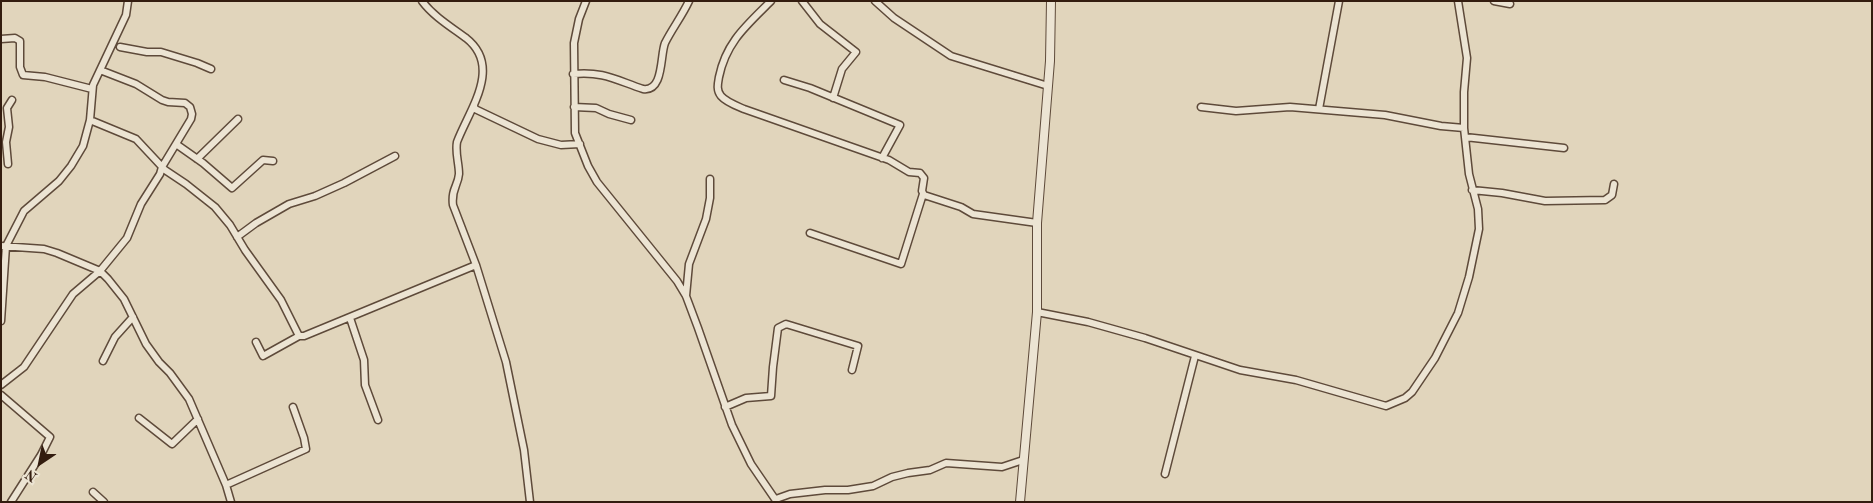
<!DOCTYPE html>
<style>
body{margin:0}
#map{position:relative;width:1873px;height:503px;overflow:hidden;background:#e1d5bc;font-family:"Old Standard TT",serif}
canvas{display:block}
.frame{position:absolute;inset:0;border:2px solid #331c0f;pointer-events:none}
.north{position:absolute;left:15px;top:438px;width:50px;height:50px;-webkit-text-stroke:4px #ece4d3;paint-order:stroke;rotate:214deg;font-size:14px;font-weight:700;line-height:20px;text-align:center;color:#331c0f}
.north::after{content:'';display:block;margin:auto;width:18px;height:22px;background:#331c0f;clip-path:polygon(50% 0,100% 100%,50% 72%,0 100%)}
</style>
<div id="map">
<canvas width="1873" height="503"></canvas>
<div class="frame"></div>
<div class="north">N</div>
</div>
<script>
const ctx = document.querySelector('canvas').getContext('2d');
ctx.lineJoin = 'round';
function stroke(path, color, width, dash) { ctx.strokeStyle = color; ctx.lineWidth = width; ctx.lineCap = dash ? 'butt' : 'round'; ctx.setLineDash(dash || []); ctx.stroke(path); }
const minor = new Path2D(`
 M422 1C433 16 451 27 466 38 503 67 469 110 457 142 455 153 459 163 459 174 458 186 451 189 453 205L476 265 506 362 524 450 530 502
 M586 1 579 19 574 43 575 133 588 166 597 182 677 281 686 296 698 328 732 425 751 464 777 502
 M771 1C747 25 726 42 719 77 718 83 716 90 721 96 726 102 737 106 744 109L889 160 909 172 920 173 924 178 922 191 924 195 961 207 973 214 1037 223
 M802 1 820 24 856 52 842 69 833 98
 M875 1 894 18 951 56 1048 86
 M1494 1 1510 4
 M1 39 15 38 20 41V67L23 75 45 77 92 89
 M120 47 147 52H161L197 63 211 69
 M573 74C603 71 616 80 643 89 664 92 660 55 665 43 672 29 682 16 689 1
 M784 80 810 88 900 125 882 158
 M474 106 475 109 538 139 561 145 580 144
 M574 107 596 108 609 114 631 120
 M1201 107 1236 111 1290 107 1385 115 1441 126 1464 128
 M1319 109 1339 1
 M90 120 136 139 165 170 186 184 215 207 230 225 245 250 281 300 299 336H304L476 265
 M1465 137 1564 148
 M176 144 203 163 232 188 263 160 273 161
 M197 159 238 119
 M8 164 6 142 9 127 7 108 12 100
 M1472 190 1502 193 1545 201 1605 200 1612 195 1614 184
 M810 233 901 264 923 194
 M237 237 256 223 289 204 315 196 344 183 395 156
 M1 246 44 249 57 253 100 271 108 279 124 299 146 344 159 362 170 373 189 399 226 485 231 502
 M686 296 689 264 706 219 710 198V179
 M1037 312 1088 322 1145 338 1240 370 1296 380 1386 406 1405 398 1412 392 1435 358 1458 313 1469 277 1479 229 1478 209 1469 174 1464 128V92L1467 58 1458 1
 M350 318 364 360 365 385 378 420
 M1 321 6 246 24 211 59 181 71 166 83 146 90 120 93 85 126 15 128 1
 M256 342 263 356 299 336
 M103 361 115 337 133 317
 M1 385 24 367 73 294 100 271 127 238 141 204 160 174 162 167 191 119 192 114 190 107 185 103 168 102 162 100 136 84 100 70
 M1 395 50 437 41 455 11 502
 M725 407 746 398 771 396 773 367 778 328 786 324 858 346 852 370
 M139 418 172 444 198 419
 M1165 474 1195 356
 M226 485 306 449 304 438 293 407
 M93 492 104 502
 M776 499 790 494 825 490H848L873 486 892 477 908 473 930 470 946 463 1002 467 1023 460`);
const tertiary = new Path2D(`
 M1020 502 1037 312V223L1050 61 1051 1`);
stroke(minor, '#5e4a3a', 9);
stroke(tertiary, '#5e4a3a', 10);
stroke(minor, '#ece4d3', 6);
stroke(tertiary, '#ece4d3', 8);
</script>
